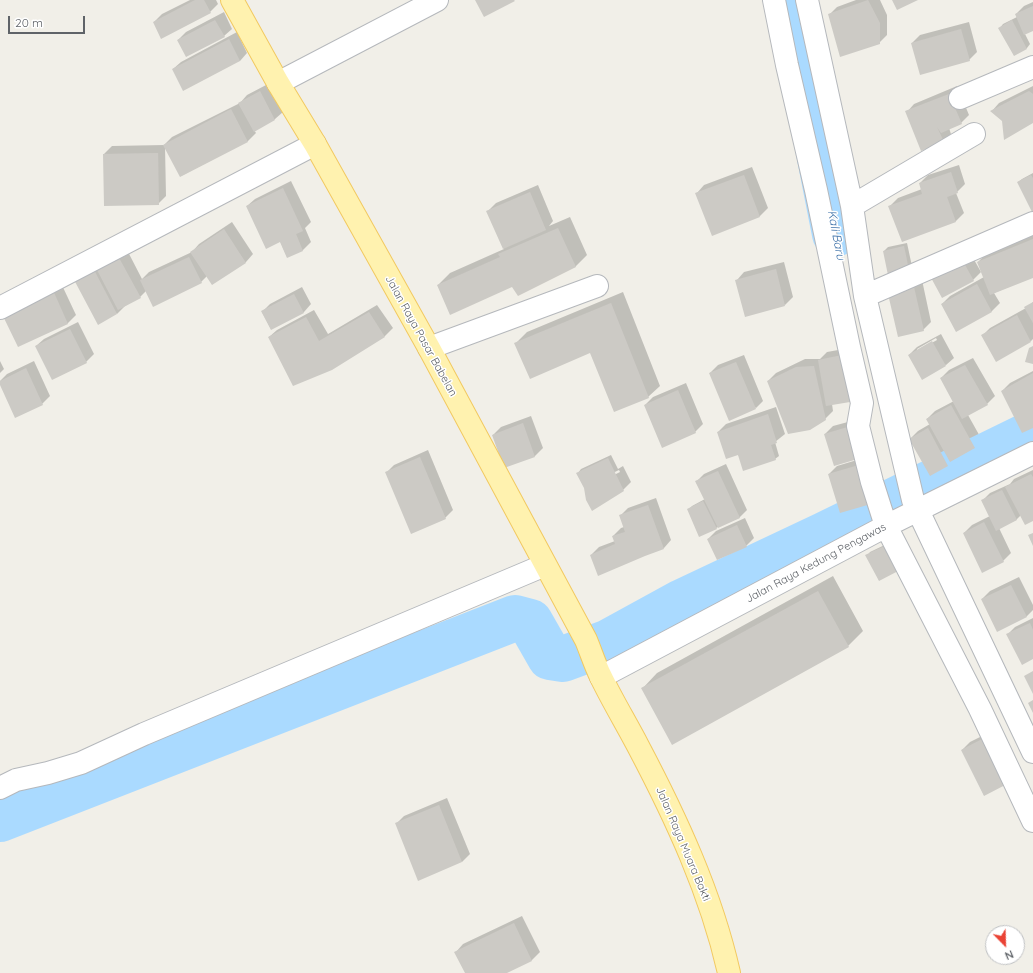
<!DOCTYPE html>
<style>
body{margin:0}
#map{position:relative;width:1033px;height:973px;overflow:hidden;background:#f1efe8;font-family:Quicksand,sans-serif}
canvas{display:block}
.north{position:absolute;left:985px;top:925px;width:40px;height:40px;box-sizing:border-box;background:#fff;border:1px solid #bfc1c3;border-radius:50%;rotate:157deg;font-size:11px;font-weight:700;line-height:16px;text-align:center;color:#5f6368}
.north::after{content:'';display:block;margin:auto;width:14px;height:18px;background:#ea4335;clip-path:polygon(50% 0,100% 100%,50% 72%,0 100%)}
.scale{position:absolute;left:8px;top:16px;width:77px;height:18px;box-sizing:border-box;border:2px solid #5f6368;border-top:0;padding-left:5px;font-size:12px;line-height:14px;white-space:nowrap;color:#5f6368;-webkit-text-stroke:3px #fff;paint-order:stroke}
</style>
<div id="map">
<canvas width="1033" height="973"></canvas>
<div class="north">N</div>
<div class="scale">20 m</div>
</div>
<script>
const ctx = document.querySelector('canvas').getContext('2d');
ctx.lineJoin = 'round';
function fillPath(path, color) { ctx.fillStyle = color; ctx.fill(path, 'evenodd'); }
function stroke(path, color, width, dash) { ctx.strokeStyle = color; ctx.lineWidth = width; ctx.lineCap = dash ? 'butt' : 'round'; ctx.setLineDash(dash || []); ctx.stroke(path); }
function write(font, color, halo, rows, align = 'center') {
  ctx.font = font + ' Quicksand,sans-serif'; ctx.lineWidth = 3; ctx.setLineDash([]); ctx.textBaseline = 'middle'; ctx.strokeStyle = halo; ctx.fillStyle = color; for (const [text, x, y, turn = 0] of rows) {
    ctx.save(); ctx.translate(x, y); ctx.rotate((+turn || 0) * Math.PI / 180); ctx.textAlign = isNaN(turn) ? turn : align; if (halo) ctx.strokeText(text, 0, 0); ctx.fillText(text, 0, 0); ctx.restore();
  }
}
fillPath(new Path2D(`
 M190 0H216L218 4 210 12 154 22 162 14Z
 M856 0H880L887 15V35L879 43 829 15 837 7Z
 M1033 2V30L1025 34 1030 44 1027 48 1014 55 1000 28 1003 24 1017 17 1016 14 1024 6Z
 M224 12 232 29 224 36 178 40 186 32Z
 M969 22 977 52 969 60 912 43 920 35Z
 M237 32 247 53 240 61 173 69 181 62Z
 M268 84 283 112 275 119 254 130 256 133 248 141 181 176 165 146 166 196 158 204 105 205 104 154 112 146 164 145 172 137 240 103 247 95Z
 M957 86 969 115 961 123 949 128 951 134 943 141 907 112 914 104Z
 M1033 86V122L992 111 999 103Z
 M959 165 965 184 956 193 964 213 956 221 903 241 890 206 898 198 922 189 920 183 928 175Z
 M752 167 768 208 760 216 712 234 697 193 704 185Z
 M1033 173V212L1018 182 1022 179Z
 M291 181 311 222 305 228 311 242 303 250 287 257 280 241 247 206 255 199Z
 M538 185 553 221 549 226 570 217 587 255 575 267 513 286 438 285 450 273 504 249 488 211 496 203Z
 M232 222 253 254 246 262 212 284 207 276 201 282 146 291 140 297 125 306 117 314 73 276 126 248 142 279 149 272 192 252 199 244Z
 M1033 235V277L994 293 1000 303 992 311 957 330 942 304 950 296 984 277 978 262 986 254Z
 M907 243 913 271 884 251 888 247Z
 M968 249 981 272 973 280 938 266Z
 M784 262 793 297 785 305 737 280 744 272Z
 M922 280 931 322 923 330 897 286Z
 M60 281 76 315 68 323 18 346Z
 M302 287 311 304 304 312 271 329 262 312 270 304Z
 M623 292 660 386 648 397 591 352 516 343 527 332Z
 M1033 302V339L1031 341 982 336 990 328 1026 308Z
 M377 305 393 328 385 336 331 369 269 337 277 330 314 310 328 334Z
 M78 322 94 354 86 362 36 346 44 339Z
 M941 334 954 358 946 365 909 355 917 347ZM936 338 937 340 917 351V349Z
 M855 347 832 404 833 411 825 419 768 381 776 373 805 359H820L827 352Z
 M744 355 763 401 756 408 710 373 718 365Z
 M973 358 995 396 987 404 968 415 982 440 974 448 954 458 948 465 930 475 910 439 918 431 930 424 927 419 935 411 954 401 941 378 949 370Z
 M0 361 4 369 0 373Z
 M34 361 50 396 42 404 0 383V381L7 374Z
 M1033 371V427L1002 391 1010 383Z
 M686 383 703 424 695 432 645 405 653 397Z
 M776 407 785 434 775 442 779 456 775 459 739 456 718 432 726 424Z
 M531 416 543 448 535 456 504 467 493 435 501 427Z
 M859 419 868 449 825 434 833 426Z
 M428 450 453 510 445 518 386 473 394 465Z
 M611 455 618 469 623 466 631 482 623 490 585 488 578 473 581 469ZM619 470 620 472 592 486V483Z
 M867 457 878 495 829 474 837 466Z
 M726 464 747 510 739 518 716 528 688 510 692 506 705 499 696 482 704 474Z
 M1033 470V520L1021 515 1016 520 999 528 1011 553 1003 561 983 571 964 533 972 525 990 516 982 501 990 493 1010 484 1014 479Z
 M656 498 671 540 664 548 591 555 599 547 615 541 613 536 621 528 624 527 620 516 628 508Z
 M745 518 754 538 746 546 708 539 716 531Z
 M893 541 879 580 867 556 870 552Z
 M833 576 863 631 848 646 642 689 657 673Z
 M1019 577 1033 605V610L1027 616 998 630 982 599 990 591Z
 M1033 618V658L1007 635 1015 627Z
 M994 730 984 795 962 750 970 742Z
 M447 798 470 854 462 862 396 824 404 816Z
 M522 916 540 952 532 960 505 973H466L456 952 463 944Z`), '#0003');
stroke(new Path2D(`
 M789 0 835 234
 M0 819 515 618 530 622 550 657 563 659 609 642 682 602 824 535 1033 433`), '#aadaff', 46);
fillPath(new Path2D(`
 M195 0H204L211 13 161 39 153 22Z
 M475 0H514L515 1 484 17Z
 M868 0 880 23V44L840 57 828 14Z
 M892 0H918L897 10Z
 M1033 6V31L1024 35 1015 14Z
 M215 20 225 37 186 57 177 40Z
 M1012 20 1027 49 1014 56 998 28Z
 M961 29 970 61 920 75 911 43Z
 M229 39 240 61 183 91 172 69Z
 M260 91 275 120 254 132 238 103Z
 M1029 91 1033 94V123L1004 140 1002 121 990 111Z
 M949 94 962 124 941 133 937 127 944 142 921 151 905 111Z
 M231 109 248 142 180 177 163 145Z
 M158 153 159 205 104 206 103 154Z
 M951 172 958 193 947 197 956 222 902 242 888 206 922 194 919 183Z
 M744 175 760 217 712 236 695 193Z
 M1031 175 1033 178V214L1017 182Z
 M283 188 303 231 296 234 303 251 287 258 280 242 266 249 246 206Z
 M530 192 546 230 503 249 486 211Z
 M558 228 576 267 518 296 512 287 450 315 437 285 500 257 498 254Z
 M224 229 246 263 212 285 190 252Z
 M1033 239V278L990 295 977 262Z
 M904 246 910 275 889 280 883 251Z
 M118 256 141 298 118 310 96 268Z
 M960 256 974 281 942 298 929 274Z
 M189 257 202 283 153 307 140 280Z
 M92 266 117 314 98 325 72 276Z
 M776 269 785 306 745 317 735 280Z
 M977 284 992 312 956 332 941 304Z
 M914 287 924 331 898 337 888 294Z
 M52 288 68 324 18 347 1 312Z
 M294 294 304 313 271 330 261 311Z
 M1033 302V323L1024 307Z
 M611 303 649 398 614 412 590 353 530 379 514 343Z
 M369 312 385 337 332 370 293 386 268 337 306 317 319 341Z
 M1017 315 1031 342 996 362 981 335Z
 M70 329 87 363 52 380 35 346Z
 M932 341 946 366 922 380 908 355Z
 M1033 346V364L1025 362 1029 348Z
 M847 354 856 401 826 406 818 360Z
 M736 362 756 409 729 421 709 373Z
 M965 365 988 405 962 419 940 378Z
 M814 366 826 420 810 430 788 434 767 381 796 367Z
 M26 368 43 405 15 418 0 385V381Z
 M1033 373V428L1022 433 1001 391Z
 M678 390 696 433 662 448 644 405Z
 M951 405 975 448 950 462 926 419Z
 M768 414 777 443 771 445 776 460 743 471 738 455 726 459 717 432Z
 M523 423 535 457 504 468 492 435Z
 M851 426 861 458 834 466 824 434Z
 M928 428 948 466 930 476 909 439Z
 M420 457 446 519 411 534 385 472Z
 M608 458 624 491 592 511 586 500 584 488 576 473Z
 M859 465 871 504 840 513 828 474Z
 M718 471 740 518 718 528 695 481Z
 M1031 474 1033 477V521L1025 525 1005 487Z
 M1002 490 1017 520 996 531 981 500Z
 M703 501 717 529 699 537 687 509Z
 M648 505 664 549 645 556 598 576 590 555 615 544 612 536 625 532 619 515Z
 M984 522 1004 562 982 573 963 533Z
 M737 525 747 547 717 560 707 539Z
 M1033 533V546L1028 535Z
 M889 544 902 569 879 581 865 555Z
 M1011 585 1027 617 997 632 981 599Z
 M818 591 849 647 672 745 641 688Z
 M1030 623 1033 630V659L1022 665 1006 634Z
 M1033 671V694L1024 676Z
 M1033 700V713L1028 703Z
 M986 737 1009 783 984 796 961 750Z
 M439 805 462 862 418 881 395 823Z
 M514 923 532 961 507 973H465L454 952Z`), '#cccac5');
const minor = new Path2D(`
 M774 0 787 65 816 190 849 347 862 403 858 426 872 482 886 526 980 709 1033 821
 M807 0 852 206 865 296 913 500 1033 752
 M278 83 437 0
 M960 98 1033 67
 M852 206 974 134
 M865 296 1033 223
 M0 308 315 144
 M429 348 597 286
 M601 677 890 524 1033 453
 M0 788 16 780 48 773 81 763 144 734 545 565`);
const major = new Path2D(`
 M232 0 278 83 315 144 429 348 586 640C591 652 595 665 601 677 612 700 626 723 638 746 676 818 711 893 729 973`);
stroke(minor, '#b5b8bc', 24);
stroke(major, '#f2c960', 24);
stroke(minor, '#fff', 22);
stroke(major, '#fff2af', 22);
write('11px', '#5f6368', '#fff', [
 ["Jalan Raya Pasar Babelan",421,336,61],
 ["Jalan Raya Kedung Pengawas",816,563,-28],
 ["Jalan Raya Muara Bakti",683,844,67]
]);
write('italic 12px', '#4174aa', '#fff', [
 ["Kali Baru",836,235,79]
]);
</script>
